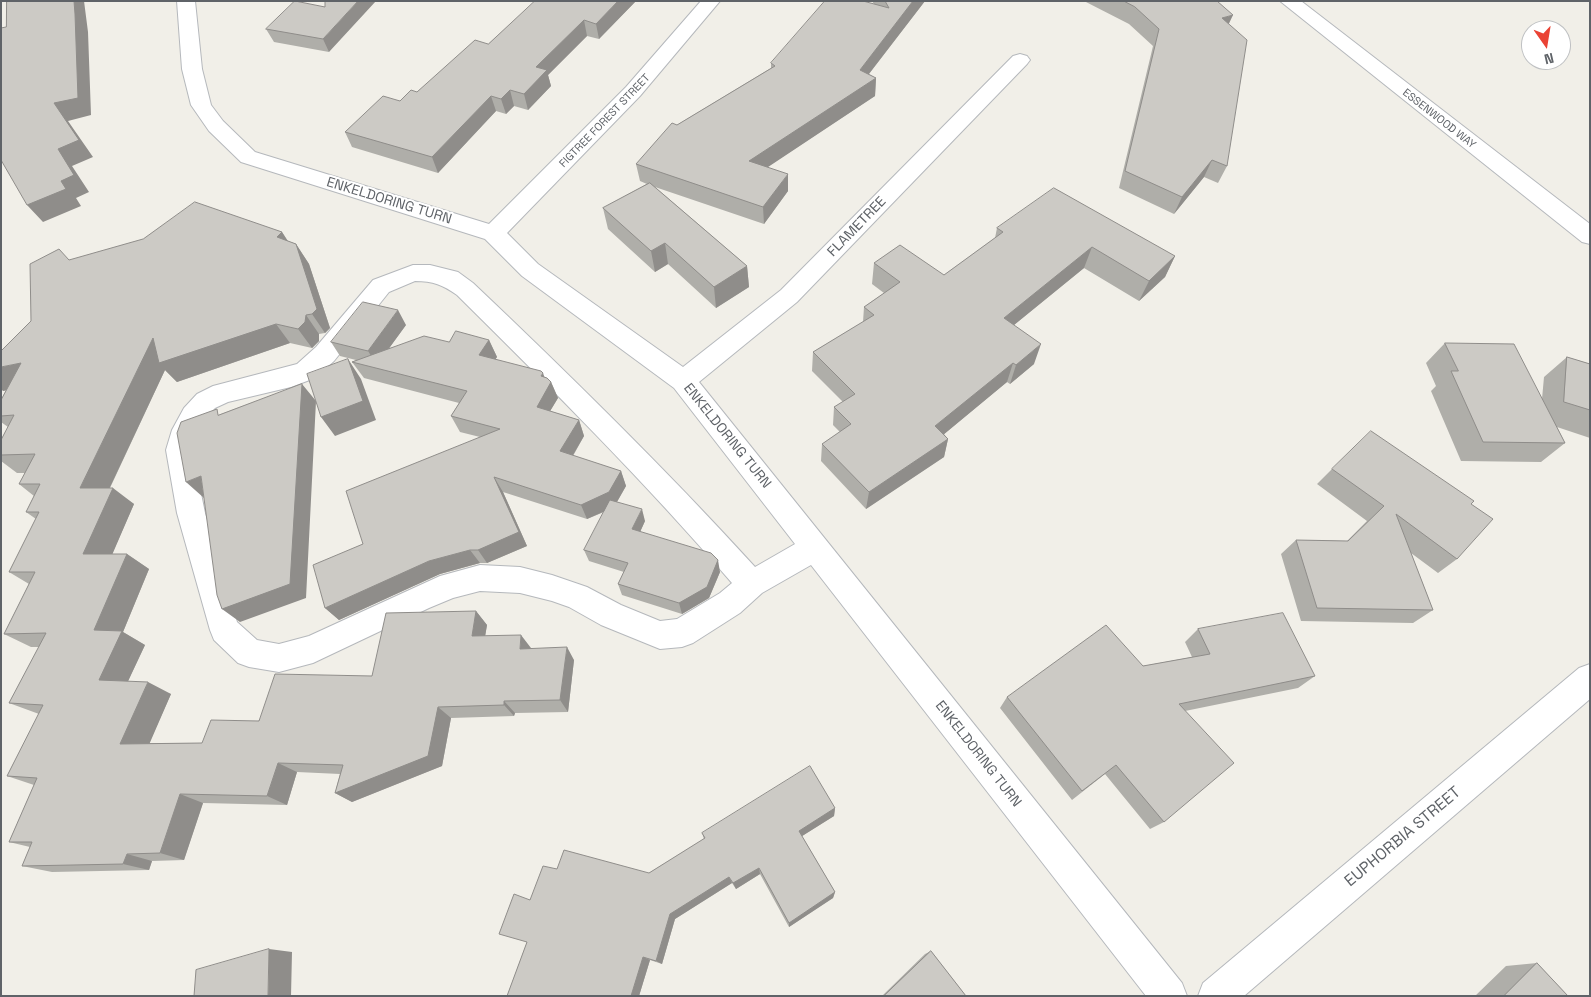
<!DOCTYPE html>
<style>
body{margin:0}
#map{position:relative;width:1591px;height:997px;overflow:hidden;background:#f1efe8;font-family:"Space Grotesk",sans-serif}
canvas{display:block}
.frame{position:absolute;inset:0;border:2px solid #5f6368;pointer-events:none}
.north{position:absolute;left:1521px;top:20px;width:50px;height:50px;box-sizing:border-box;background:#fff;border:1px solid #bfc1c3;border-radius:50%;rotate:167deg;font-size:14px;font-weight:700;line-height:20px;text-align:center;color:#5f6368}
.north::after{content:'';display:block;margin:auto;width:18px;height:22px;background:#ea4335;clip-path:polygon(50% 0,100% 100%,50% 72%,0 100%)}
</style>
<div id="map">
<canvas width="1591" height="997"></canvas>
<div class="frame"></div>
<div class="north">N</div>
</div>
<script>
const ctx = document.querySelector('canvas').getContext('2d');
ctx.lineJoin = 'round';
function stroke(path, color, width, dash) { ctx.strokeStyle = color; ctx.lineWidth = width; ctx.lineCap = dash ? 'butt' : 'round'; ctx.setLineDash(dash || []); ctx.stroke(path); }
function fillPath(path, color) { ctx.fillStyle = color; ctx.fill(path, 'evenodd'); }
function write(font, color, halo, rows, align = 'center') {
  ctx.font = font + ' "Space Grotesk",sans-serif'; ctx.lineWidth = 4; ctx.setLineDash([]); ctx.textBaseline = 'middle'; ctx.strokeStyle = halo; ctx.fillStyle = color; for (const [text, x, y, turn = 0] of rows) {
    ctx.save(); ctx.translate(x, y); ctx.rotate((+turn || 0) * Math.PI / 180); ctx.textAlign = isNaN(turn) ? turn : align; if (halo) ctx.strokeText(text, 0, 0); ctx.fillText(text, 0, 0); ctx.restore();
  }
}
const minor = new Path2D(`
 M177 1H195L202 69 211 105 223 121 255 152 489 224 626 87 701 1H720L640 96 507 233 538 264 683 367 781 290 1013 56 1020 54 1027 56 1030 60 1027 64 797 302 699 382 1182 983 1187 996H1146L811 565 762 593 740 613 693 643 682 647 660 649 601 625 569 607 552 601 520 593 480 591 453 598 429 608 313 663 279 672 249 667 238 663 214 640 210 630 177 513 166 450 172 430 184 408 197 394 213 386 297 364 316 347 373 280 413 265H430L458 272 473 283C570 375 665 468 755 567L795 544 674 388 522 276 485 239 241 162 209 131 191 105 182 69ZM415 281C433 281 443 285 457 295 552 389 645 482 732 583L720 593 677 619 660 621 621 605 587 587 552 575 520 567 480 565 440 576 309 636 279 644 257 640 237 622 205 513 192 450 202 422 215 408 228 402 291 387 315 378 334 361 389 292Z
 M1280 1H1301L1590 224V244L1582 242Z
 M1590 664V699L1244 996H1198L1203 983 1579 668Z`);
stroke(minor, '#b5b8bc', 2);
fillPath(minor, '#fff');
fillPath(new Path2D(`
 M636 1 599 39 587 36 548 75 551 86 528 110 514 106 506 114 496 111 438 173 352 147 345 132 417 92 488 44Z
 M872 1H925L869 74 876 78 875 96 767 167 788 191 764 224 655 187 747 266 749 287 716 308 668 264 655 272 608 229 603 208 647 184 640 181 636 164 677 125 771 68V63L874 4Z
 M1084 1H1217L1229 24 1227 166 1218 183 1204 177 1174 214 1119 188 1153 46 1129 24Z
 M325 7 329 52 274 42 266 29Z
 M997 228 1175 256 1165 277 1139 301 1084 268 1014 325 1034 364 1010 384 1007 382 944 434 948 439 944 457 866 509 821 461 822 444 840 432 833 425 834 407 843 402 812 371 813 352 863 322 864 307 884 293 872 284 874 263 944 275 995 238Z
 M282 232 288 241 296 244 309 264 330 328 325 333 319 334V341L312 348 290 343 177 382 165 370 110 488 134 504 112 554H127L149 569 123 632 145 645 128 681 171 694 149 743H202L372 676 476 611 487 625 485 636 574 660 568 712 515 713 514 716 451 718 442 766 352 802 335 793 340 774 297 772 287 805 203 803 184 860 152 861 149 870 52 872 22 866 30 847 9 842 34 785 7 776 39 714 9 703 39 647H31L4 634 29 584 9 572 36 519 26 512 34 496 19 484 25 473H17L1 461V440L8 427 1 422V400L6 390 3 391 31 321Z
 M406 325 389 348 449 342 489 340 497 357 495 359 544 377 551 382 558 398 550 411 579 420 584 436 573 456 621 471 626 486 617 502 645 521 640 532 720 572 709 598 682 614 622 595 618 584 624 572 589 561 584 550 604 512 587 519 503 492 527 546 487 563H480L440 574 339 620 325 608 363 544 480 437 460 432 451 416 459 403 364 378 352 362 356 360 340 356 331 342Z
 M1445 343 1542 399 1544 377 1567 357 1590 364V438L1557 427 1565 443 1541 462 1461 461 1431 391 1436 386 1426 363Z
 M1332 469 1471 504 1457 559 1438 573 1411 553 1433 610 1413 623 1301 621 1281 554 1296 540 1347 541 1367 521 1317 484Z
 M1198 629 1315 676 1298 688 1185 711 1164 822 1150 829 1105 774 1072 800 1000 708 1007 697 1143 666 1192 657 1185 642Z
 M835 808 834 816 802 836 835 892 833 898 789 927 760 874 736 889 732 883 675 919 662 964 650 960 639 996H507L527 942 530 900 557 869 649 873 704 839 702 833Z
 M931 951 966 996H882L925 954Z
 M1537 963 1568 996H1475L1506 966Z`), '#afaea9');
fillPath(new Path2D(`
 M74 1H84L88 32 91 115 68 121 93 157 72 166 89 192 76 198 81 206 43 222 27 205 61 181 54 103Z
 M358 1H376L329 52 323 39Z
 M618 1H636L599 39 596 24Z
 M913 1H925L858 88 860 70Z
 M1233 15 1225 32 1222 18Z
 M584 20 587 36 548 75 551 86 528 110 524 94 536 67Z
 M876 78 875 96 750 179 749 161Z
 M510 90 514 106 506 114 501 99Z
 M491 96 496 111 438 173 432 157Z
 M1212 160 1204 177 1174 214 1182 197Z
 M788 174V191L764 224 763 207Z
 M282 232 295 253 277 237Z
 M665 243 668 264 655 272 651 251Z
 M296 244 309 264 330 328 325 333 312 314Z
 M1092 247 1084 268 998 338 1004 318Z
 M1175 256 1165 277 1139 301 1149 281Z
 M747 266 749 287 716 308 714 287Z
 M398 310 406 325 377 365 368 351Z
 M306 315 319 334V341L312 348 298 329Z
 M276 324 290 343 177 382 165 370 102 504 80 488 153 338Z
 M489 340 497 357 487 372 479 355Z
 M1041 344 1034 364 1010 384 1016 365Z
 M348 359 361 379 376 420 335 436 321 417Z
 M21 363 43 382 3 391 1 389V367Z
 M1013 363 1007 382 931 445 935 426Z
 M543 373 548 387 551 382 558 398 543 423 537 407 541 376Z
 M302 384 316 401 306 598 240 622 222 609Z
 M579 420 584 436 566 467 560 451Z
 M948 439 944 457 866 509 869 492Z
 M621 471 626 486 614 507 587 519 581 505Z
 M201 476 204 498 186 482Z
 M494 477 503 492 527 546 487 563 478 550Z
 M113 488 134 504 106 569 83 554Z
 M642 509 645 521 636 541 632 529Z
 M470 550 480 563 440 574 339 620 325 608 429 561Z
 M127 554 149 569 123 632 145 645 123 692 99 680 94 630Z
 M718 560 720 572 709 598 682 614 679 603Z
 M476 611 487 625 483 649 472 636Z
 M521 635 531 648 529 662 520 649Z
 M567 647 574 660 568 712 560 700Z
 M148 682 171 694 145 754 120 744Z
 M504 701 515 713 514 716 504 705Z
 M438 707 451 718 442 766 352 802 335 793Z
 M278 763 297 772 287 805 267 796Z
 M180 794 203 803 184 860 160 853Z
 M835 808 834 816 799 838V831Z
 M127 854 152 861 149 870 123 864Z
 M759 868 760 874 736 889 733 883Z
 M729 877 732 883 675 919 662 964 656 961 670 914Z
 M835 892 833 898 789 927V923Z
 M269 949 292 952 291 996H268Z
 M643 957 650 960 639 996H631Z`), '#8f8d8a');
const building = new Path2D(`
 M7 1H74L75 14 78 98 54 103 79 140 58 149 74 175 61 181 66 189 27 205 1 160V28L6 27Z
 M295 1 325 7V1H358L323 39 266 29Z
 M535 1H618L596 24 584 20 536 67 547 70 524 94 510 90 501 99 491 96 432 157 345 132 383 96 400 101 411 90 417 92 475 40 488 44Z
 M825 1H863L889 8 885 1H913L860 70 876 78 749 161 788 174 763 207 636 164 672 123 677 125 775 66 771 63Z
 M1124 1H1217L1233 15 1222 18 1247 40 1227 166 1212 160 1182 197 1125 171 1159 29 1135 7Z
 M650 183 747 266 714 287 665 243 651 251 603 208Z
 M1054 188 1175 256 1149 281 1092 247 1004 318 1041 344 1016 365 1013 363 935 426 948 439 869 492 822 444 851 424 834 407 855 394 813 352 874 315 864 307 900 282 874 263 900 245 944 275 1003 232 997 228Z
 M195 202 282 232 277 237 296 244 317 309 312 314 306 315 305 322 298 329 276 324 159 363 153 338 80 488H113L83 554H127L94 630 122 631 99 680 148 682 120 744 202 743 211 720 259 721 275 674 372 676 386 613 476 611 472 636 521 635 520 649 567 647 560 700 504 701V705L438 707 428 756 335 793 343 765 278 763 267 796 180 794 160 853 127 854 123 864 22 866 32 842H9L37 778 7 776 43 705 9 703 46 633 4 634 35 572H9L39 512H26L40 484H19L35 454 1 455V440L14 415 1 416V400L21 363 1 367V351L31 321 30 264 59 249 69 260 143 239Z
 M363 302 398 310 368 351 331 342Z
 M456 331 489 340 479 355 541 371 543 373 541 376 547 378 551 382 537 407 579 420 560 451 621 471 609 492 581 505 494 477 519 532 478 550H470L429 561 325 608 313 565 363 544 346 491 500 429 451 416 467 391 352 362 424 336 449 342Z
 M1445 343 1514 344 1565 443 1483 442 1451 371H1458Z
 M1567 357 1590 364V410L1564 402Z
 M348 359 363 401 321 417 307 374Z
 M302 384 290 584 222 609 217 595 201 476 186 482 177 433 181 422 217 409 218 415Z
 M1371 431 1474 501 1471 504 1493 519 1457 559 1396 514 1433 610 1317 608 1296 540 1348 541 1384 506 1332 469Z
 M610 500 642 509 632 529 711 553 718 560 707 587 679 603 618 584 628 563 584 550Z
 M1283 613 1315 676 1179 704 1234 763 1164 822 1116 765 1082 791 1007 697 1106 625 1143 666 1210 654 1198 629Z
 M810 766 835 808 799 831 835 892 789 923 759 868 733 883 729 877 670 914 656 961 643 957 631 996H507L527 942 499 934 514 894 530 900 543 866 557 869 564 850 649 873 705 838 702 833Z
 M269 949 268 996H194L196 970Z
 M931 951 966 996H884Z
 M1537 963 1568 996H1504Z`);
fillPath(building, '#cccac5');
stroke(building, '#8f8d8a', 1);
write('11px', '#5f6368', '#fff', [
 ["ESSENWOOD WAY",1439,119,38],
 ["FIGTREE FOREST STREET",605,121,-46]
]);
write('14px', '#5f6368', '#fff', [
 ["ENKELDORING TURN",389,201,17],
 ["FLAMETREE",857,227,-46],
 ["ENKELDORING TURN",727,436,51],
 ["ENKELDORING TURN",978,754,52]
]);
write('16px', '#5f6368', '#fff', [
 ["EUPHORBIA STREET",1403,837,-40]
]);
</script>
